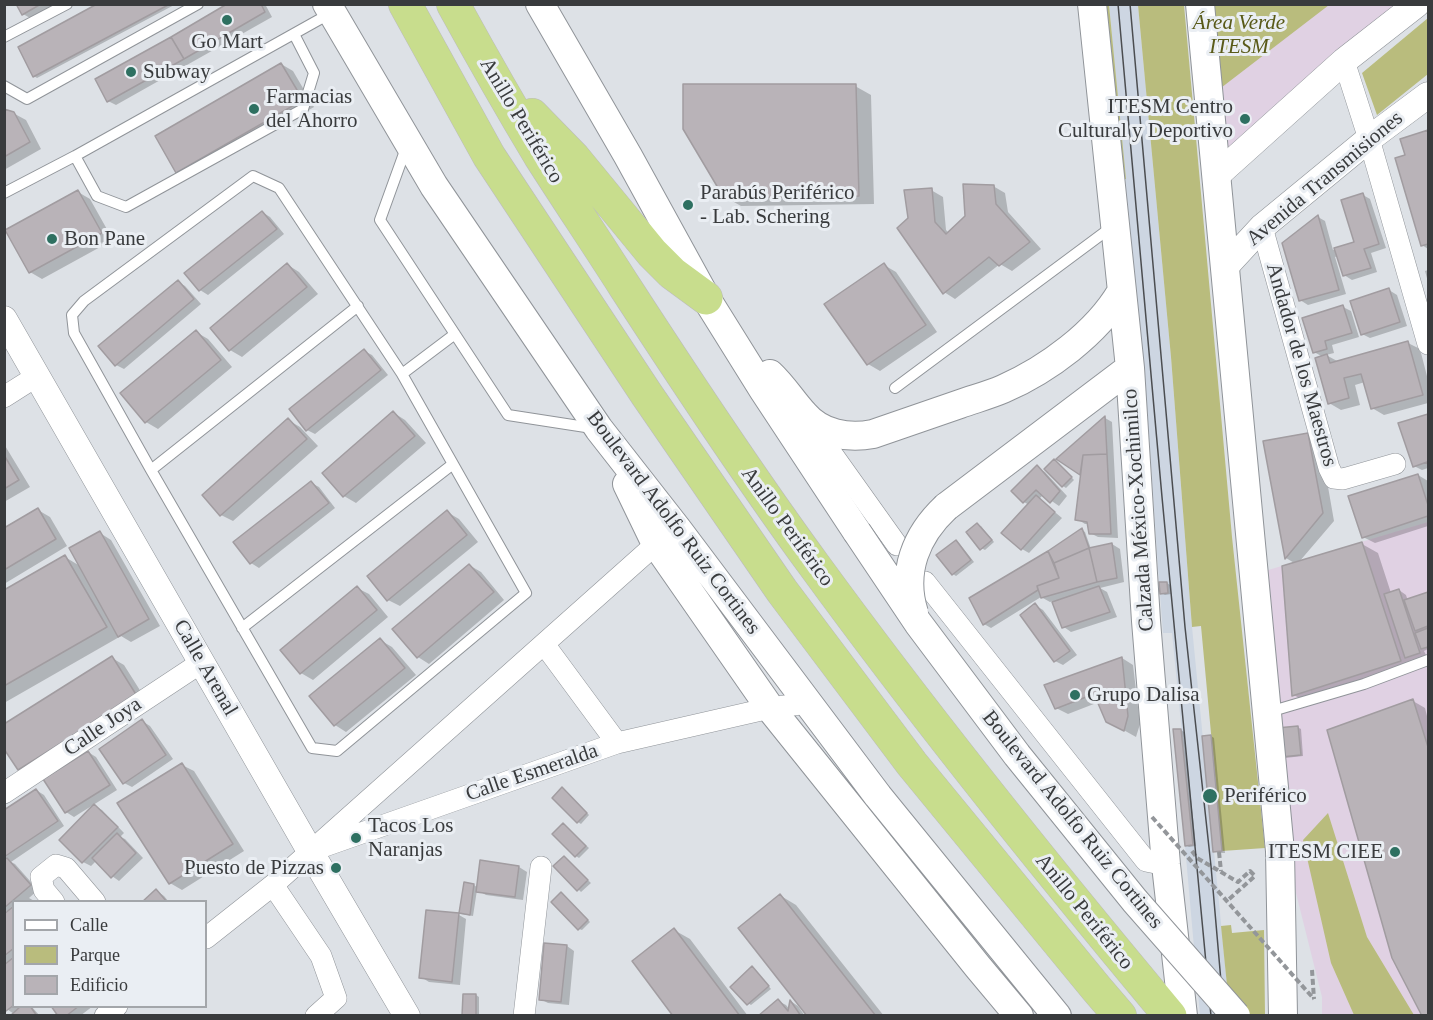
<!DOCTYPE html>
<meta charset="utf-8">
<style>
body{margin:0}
#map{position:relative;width:1433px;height:1020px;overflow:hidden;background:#dde1e6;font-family:Georgia,serif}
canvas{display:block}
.frame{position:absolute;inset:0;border:6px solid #393b3d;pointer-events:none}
.legend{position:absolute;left:12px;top:900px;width:195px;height:108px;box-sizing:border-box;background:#eaeef3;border:2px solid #a3a6aa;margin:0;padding:8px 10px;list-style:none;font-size:18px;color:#393b3d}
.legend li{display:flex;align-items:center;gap:12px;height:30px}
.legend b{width:30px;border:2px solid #a3a6aa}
</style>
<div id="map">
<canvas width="1433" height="1020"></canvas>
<div class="frame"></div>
<ul class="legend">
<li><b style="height:8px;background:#fff"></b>Calle</li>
<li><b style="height:16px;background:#b9bc7d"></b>Parque</li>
<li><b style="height:16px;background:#b9b3b8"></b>Edificio</li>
</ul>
</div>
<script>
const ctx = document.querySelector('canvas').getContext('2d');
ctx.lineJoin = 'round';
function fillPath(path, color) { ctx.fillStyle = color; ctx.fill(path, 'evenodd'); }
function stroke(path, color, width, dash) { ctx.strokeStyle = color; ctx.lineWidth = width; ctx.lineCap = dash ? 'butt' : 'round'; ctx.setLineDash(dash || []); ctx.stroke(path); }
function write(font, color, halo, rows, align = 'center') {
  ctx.font = font + ' Georgia,serif'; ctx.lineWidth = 6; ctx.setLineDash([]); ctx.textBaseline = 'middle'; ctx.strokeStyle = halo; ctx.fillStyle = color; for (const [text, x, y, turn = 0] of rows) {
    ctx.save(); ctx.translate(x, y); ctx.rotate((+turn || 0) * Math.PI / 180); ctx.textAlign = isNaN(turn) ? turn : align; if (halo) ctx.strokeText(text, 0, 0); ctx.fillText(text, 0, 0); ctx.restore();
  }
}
fillPath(new Path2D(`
 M1109 5H1138L1171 357 1192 627 1230 1015H1200L1185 846 1193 844 1172 633H1163L1160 594 1168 593 1167 582H1159L1149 436Z`), '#cdd6e2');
fillPath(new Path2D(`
 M1200 5H1417L1216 176Z
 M1428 522V1015H1322V997L1296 893 1268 699 1255 574Z`), '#e0d1e3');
fillPath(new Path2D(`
 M1206 4 1329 5 1213 94Z
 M1100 5H1109L1126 179 1118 180Z
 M1138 5H1184L1232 537 1265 848 1222 851 1201 626 1192 627 1171 357Z
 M1428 18V74L1377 115 1362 73Z
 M1328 813 1367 937 1414 1015H1354L1331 963 1303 840Z
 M1231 925 1232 933 1264 930 1265 1015H1230L1221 926Z`), '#b9bc7d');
fillPath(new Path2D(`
 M18 4H73L39 23 23 14Z
 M101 4H176L37 78 34 76Z
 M230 4H265L272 17 116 105 108 101Z
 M281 64 293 71 314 107 189 178 177 171Z
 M855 86 871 95 874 204 741 206 725 197Z
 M4 111 13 113 26 120 41 149 4 170Z
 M1428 132V249L1422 245 1407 156 1402 140Z
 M993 186 1005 193 1008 212 1041 249 1012 271 1000 264 955 299 944 292 909 219 931 190 943 197 946 230 949 233 966 217Z
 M78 192 90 199 113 240 42 279 30 272 7 231Z
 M1363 195 1370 199 1386 248 1371 253 1377 272 1352 280 1344 275 1338 256 1335 257 1346 294 1308 305 1300 300 1318 217 1325 221 1333 250 1356 243Z
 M262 212 270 217 284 234 208 295 200 290Z
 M288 265 299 272 318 294 242 357 230 350 212 328Z
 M884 265 896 272 937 332 880 371 868 364Z
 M1428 270V282L1425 271Z
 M178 282 185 286 201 304 124 369 116 365Z
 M1389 290 1397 295 1407 326 1370 338 1362 334Z
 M1343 307 1351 311 1359 337 1332 345 1334 353 1326 355 1339 362 1408 343 1420 349 1428 380V403L1384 415 1372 408 1365 382 1355 385 1360 405 1341 410 1329 403 1323 357 1314 352Z
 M196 332 208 339 232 367 158 429 146 422 123 394Z
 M364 351 372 355 388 375 315 434 307 430Z
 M394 413 405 420 426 443 356 503 344 496 324 473Z
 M1428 415V468L1422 470 1414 466Z
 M1105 418 1112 422 1118 538 1098 537 1090 533 1089 524H1085L1077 519 1082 474 1058 459Z
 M288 420 300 427 318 446 233 521 221 515Z
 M1308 434 1320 441 1334 521 1299 562 1362 544 1378 553 1391 593 1399 590 1406 595 1408 601 1428 594V649L1424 651 1427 657 1309 704 1294 695 1296 564 1286 558 1265 442Z
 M4 444 30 487 4 502Z
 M1058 463 1074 480 1066 488 1063 486Z
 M1037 467 1045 472 1067 496 1059 506 1043 495 1039 499 1062 518 1029 553 1022 549 1029 505 1024 502 1014 491Z
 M1418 475 1428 481V526L1375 543 1363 537Z
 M311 483 319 487 335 508 259 568 251 563Z
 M38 510 50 517 67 546 4 584V530Z
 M447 512 459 519 478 542 400 606 388 600Z
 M977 525 981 526 994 542 985 550 981 548Z
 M1082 530 1085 532 1091 549 1112 544 1120 549 1124 582 1100 588 1107 592 1117 617 1071 632 1064 627 1053 601 1050 602 1041 597 991 628 984 624 971 598 1050 552Z
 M100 533 111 540 160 626 131 642 121 636 4 703V591L65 557 80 566Z
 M956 541 959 543 974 562 956 576 953 574Z
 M469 565 481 572 504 600 429 664 418 657Z
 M1167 583 1170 585 1171 594 1165 595 1161 593Z
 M357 588 369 594 388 617 313 680 301 673Z
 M1035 605 1043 610 1077 655 1063 665 1055 661Z
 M380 640 392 647 416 675 346 732 335 725Z
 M112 658 124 665 148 703 31 776 19 769Z
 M1122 658 1133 665 1140 724 1136 737 1120 728 1099 702 1068 714 1056 708Z
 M1413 701 1425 708 1428 720V1016H1424Z
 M142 721 150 726 173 759 132 787 124 783Z
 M1297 727 1301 729 1303 756 1285 758 1282 756Z
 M1181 730 1184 732 1196 846 1189 847 1186 845Z
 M1211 736 1214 738 1225 853H1218L1215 851Z
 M88 752 96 757 117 790 74 817 66 812Z
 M182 765 194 771 244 851 182 890 170 883Z
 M36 790 44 795 64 826 11 862 15 864 38 890 29 898 36 902H14V1006H31L40 1016H12L14 1014 4 1007V915L9 912 4 910V812Z
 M566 791 589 815 581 824 578 822Z
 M95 806 102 810 124 833 120 837 125 839 143 858 119 881 112 876 96 861 91 866 83 862Z
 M566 827 589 848 579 858 576 856Z
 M564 858 591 883 581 892 555 866Z
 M519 867 527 872 523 900 486 895 477 890 473 916 461 914 465 884 474 885 478 888Z
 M157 891 164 896 169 902H144Z
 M564 896 590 922 582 930 579 929Z
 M781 896 796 905 884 1016H809Z
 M459 915 466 919 460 985 429 982 421 977Z
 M674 930 690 939 748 1016H675Z
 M567 946 574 951 569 1005 548 1003 540 999Z
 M755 970 771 989 751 1005 748 1003Z
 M476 995 479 997V1016H464Z
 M778 1001 786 1005 790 1010 792 1002 798 1006 805 1016H760Z
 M53 1006H93L80 1016H59Z`), '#0003');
const building = new Path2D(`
 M16 4H41L22 15Z
 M97 4H170L33 77 18 47Z
 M227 4H261L265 12 184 59 171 37Z
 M171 37 184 59 107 102 95 79Z
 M281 63 303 100 176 173 155 136Z
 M683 84H856L859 196 724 198 683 129Z
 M4 109 14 112 30 142 4 157Z
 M1428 130V244L1421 246 1395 158 1405 155 1400 139Z
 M963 184 994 185 996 204 1030 242 999 266 989 257 943 294 897 228 908 218 904 190 932 188 935 222 946 234 965 216Z
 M78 190 102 233 29 273 5 230Z
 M1363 193 1379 244 1364 249 1371 268 1343 276 1334 248 1354 242 1341 200Z
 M262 211 277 229 199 291 184 273Z
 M1318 215 1339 290 1299 301 1282 243Z
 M287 263 307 287 229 351 210 328Z
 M884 263 926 325 867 365 824 304Z
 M178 280 194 299 115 366 98 346Z
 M1389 288 1400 322 1361 335 1350 301Z
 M1343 305 1352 333 1325 341 1327 349 1313 353 1302 318Z
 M196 330 221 360 145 423 120 393Z
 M1408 341 1423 395 1371 409 1361 374 1344 378 1349 398 1328 404 1315 358 1327 354 1330 363Z
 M364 349 381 370 306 431 289 409Z
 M393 411 415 436 343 497 322 473Z
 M1428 414V466L1427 462 1413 467 1398 423Z
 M1105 416 1107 454 1083 455 1080 475 1056 459Z
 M288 418 307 439 220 516 202 495Z
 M1308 433 1323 513 1285 559 1263 441Z
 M1107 454 1111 534H1089L1087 522 1075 520 1083 455Z
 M4 455 19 480 4 489Z
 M1054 459 1072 477 1062 487 1044 469Z
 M1037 465 1060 491 1050 503 1036 490 1023 503 1011 491Z
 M1418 474 1428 505V516L1362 538 1348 496Z
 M311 481 329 503 250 564 233 542Z
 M1036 495 1055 512 1021 550 1001 533Z
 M38 508 56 539 4 570V528Z
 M447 510 467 535 387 601 367 576Z
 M977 523 992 540 980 550 966 532Z
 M1082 528 1089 548 1054 563 1048 551Z
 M100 531 149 619 118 637 69 548Z
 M956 540 971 560 952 575 936 555Z
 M1362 542 1401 661 1292 696 1282 566Z
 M1112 543 1117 578 1097 582 1089 548Z
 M1089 548 1097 582 1041 598 1037 586 1059 578 1054 563Z
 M1048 551 1059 578 1037 586 1038 590 983 625 969 598Z
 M65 555 107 627 4 686V590Z
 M469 564 494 592 417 658 392 629Z
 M1159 582H1167L1168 593 1160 594Z
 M357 586 377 610 300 674 280 650Z
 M1099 586 1110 612 1062 628 1052 602Z
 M1399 589 1420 653 1405 658 1384 594Z
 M1428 592V626L1415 631 1404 600Z
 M1035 603 1070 651 1054 662 1020 615Z
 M1428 628V647L1421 649 1415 633Z
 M380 638 405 668 334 726 309 696Z
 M112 656 137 696 18 770 4 749V724Z
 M1122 657 1128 716 1124 731 1106 722 1094 694 1055 709 1044 685Z
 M1413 699 1428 747V1016H1422L1392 958 1327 730Z
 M142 719 166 755 123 784 99 749Z
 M1298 726 1301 755 1281 757 1277 728Z
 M1173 729H1181L1193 845 1185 846Z
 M1211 735 1222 851 1213 852 1202 736Z
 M88 751 110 785 65 813 43 779Z
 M182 763 233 844 169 884 117 803Z
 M562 787 587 813 577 823 552 798Z
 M36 789 58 821 4 857V810Z
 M94 804 118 827 82 863 59 840Z
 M563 823 586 846 575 857 552 834Z
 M117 833 136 853 111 878 92 858Z
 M564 856 588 880 577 891 553 866Z
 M7 858 31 885 4 908V860Z
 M480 860 519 866 515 897 476 892Z
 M464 882 474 884 470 915 459 913Z
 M156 889 167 902H142Z
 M561 892 588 920 578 930 551 902Z
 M780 894 876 1016H807L738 928Z
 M14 906V948L4 956V914Z
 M426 910 459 913 452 982 419 978Z
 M674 928 740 1016H673L632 961Z
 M544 943 567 945 561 1002 539 1000Z
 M14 957V1005L6 1011 4 1009V965Z
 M752 966 769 986 747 1005 730 987Z
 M463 994H476V1016H462Z
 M778 999 788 1011 790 1000 801 1016H758Z
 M21 1006H30L37 1016H10Z
 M51 1006H79L66 1016H58Z`);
fillPath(building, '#b9b3b8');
stroke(building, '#a19ca0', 1.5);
const service = new Path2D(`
 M4 37 67 4
 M4 86 27 99 198 4
 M406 148 380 220 508 415 592 428
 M75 156 97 196 126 207 303 109 314 73 294 34
 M253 176 279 188 402 374 526 593 337 751 312 748 151 470 74 333 72 315 84 301Z
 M4 193 75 156 331 13
 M402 374 455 334
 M895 388 1113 226
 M151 470 358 306
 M242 628 453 464
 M1269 712 1364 684 1428 660`);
const minor = new Path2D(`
 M1344 61 1369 139 1428 344
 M1262 227 1329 468 1334 478 1343 479 1395 464
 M4 397 37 376
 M810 423 897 545
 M925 582 1146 861 1166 865
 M544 644 617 743
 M4 793 202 662
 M322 847 617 743 770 708 808 703
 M273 885 321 956 336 998 316 1016
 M54 902 44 890 41 877 56 865 66 868 95 902
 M206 938 273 885 656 544
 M105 1016 117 1006
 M524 1016 541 867`);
const tertiary = new Path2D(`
 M1216 176 1344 61 1417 4
 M1225 267 1262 227 1369 139 1428 95
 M4 319 310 851 407 1016`);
const secondary = new Path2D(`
 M327 4 434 186 599 429 678 530 878 796 1057 1016
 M540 4 628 156 706 298 764 391 857 532
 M1092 4 1130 368 1146 621 1166 865 1183 1016
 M1200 4 1280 851 1283 1016
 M770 374C783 386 792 401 804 414 821 434 848 439 873 434 902 424 931 414 960 404 974 399 989 395 1003 389 1047 370 1097 333 1121 292
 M627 484 656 544 770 708 978 967 1019 1016
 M946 507 1130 368`);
const motorway = new Path2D(`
 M405 4 489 156 647 395 782 591 912 764 1096 988 1120 1016
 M453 4C481 55 510 106 540 156 568 200 597 243 625 287 686 381 748 475 814 565 927 720 1047 869 1170 1016
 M532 115 574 158 652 253 672 273 706 298`);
stroke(service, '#909499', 12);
stroke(minor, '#909499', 22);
stroke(tertiary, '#909499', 27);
stroke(secondary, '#909499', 30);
stroke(motorway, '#bcbcbd', 34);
stroke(new Path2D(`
 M1192 851 1197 858 1238 882 1250 871 1255 876 1227 901
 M1219 852 1221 871
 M1312 970 1314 999`), '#93969a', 4, [6, 3]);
stroke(service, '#fff', 10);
stroke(minor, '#fff', 21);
stroke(tertiary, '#fff', 26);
stroke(secondary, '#fff', 28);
stroke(motorway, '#c8dd8d', 33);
stroke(new Path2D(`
 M1118 4C1134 169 1147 333 1162 497 1179 670 1196 843 1211 1016
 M1130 4 1185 627 1211 866 1224 1016`), '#4b4d50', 1.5);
const secondaryBridge = new Path2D(`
 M857 532 918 623 1017 755 1135 901 1236 1016
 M914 613C901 572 916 535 946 507`);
stroke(secondaryBridge, '#909499', 30, []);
stroke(new Path2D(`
 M1152 817 1314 999`), '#93969a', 4, [6, 3]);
stroke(secondaryBridge, '#fff', 28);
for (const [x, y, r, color] of [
 [227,20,6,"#2e7061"],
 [131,72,6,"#2e7061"],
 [254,109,6,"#2e7061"],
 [1245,119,6,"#2e7061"],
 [688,205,6,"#2e7061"],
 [52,239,6,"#2e7061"],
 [1075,695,6,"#2e7061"],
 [1210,796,8,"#2e7061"],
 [356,838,6,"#2e7061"],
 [1395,852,6,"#2e7061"],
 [336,868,6,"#2e7061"]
]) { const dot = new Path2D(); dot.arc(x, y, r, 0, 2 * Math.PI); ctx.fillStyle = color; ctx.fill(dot); stroke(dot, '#eaeef3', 2); }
write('italic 21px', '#595a18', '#eaeef3', [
 ["Área Verde",1239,23],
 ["ITESM",1239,47]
]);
write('21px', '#393b3d', '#eaeef3', [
 ["Go Mart",227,42,"center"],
 ["Subway",143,72],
 ["Farmacias",266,97],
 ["del Ahorro",266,121],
 ["ITESM Centro",1233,107,"right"],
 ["Cultural y Deportivo",1233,131,"right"],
 ["Parabús Periférico",700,193],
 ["- Lab. Schering",700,217],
 ["Bon Pane",64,239],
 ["Grupo Dalisa",1087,695],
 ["Periférico",1224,796],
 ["Tacos Los",368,826],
 ["Naranjas",368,850],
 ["ITESM CIEE",1383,852,"right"],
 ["Puesto de Pizzas",324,868,"right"]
], 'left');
write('21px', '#393b3d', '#eaeef3', [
 ["Anillo Periférico",521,121,59],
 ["Avenida Transmisiones",1325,179,-40],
 ["Andador de los Maestros",1301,365,74],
 ["Calzada México-Xochimilco",1139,510,-94],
 ["Boulevard Adolfo Ruiz Cortines",673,523,53],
 ["Anillo Periférico",787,527,54],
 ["Calle Arenal",205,668,60],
 ["Calle Joya",103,727,-34],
 ["Calle Esmeralda",532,773,-19],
 ["Boulevard Adolfo Ruiz Cortines",1072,820,51],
 ["Anillo Periférico",1084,912,51]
]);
</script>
